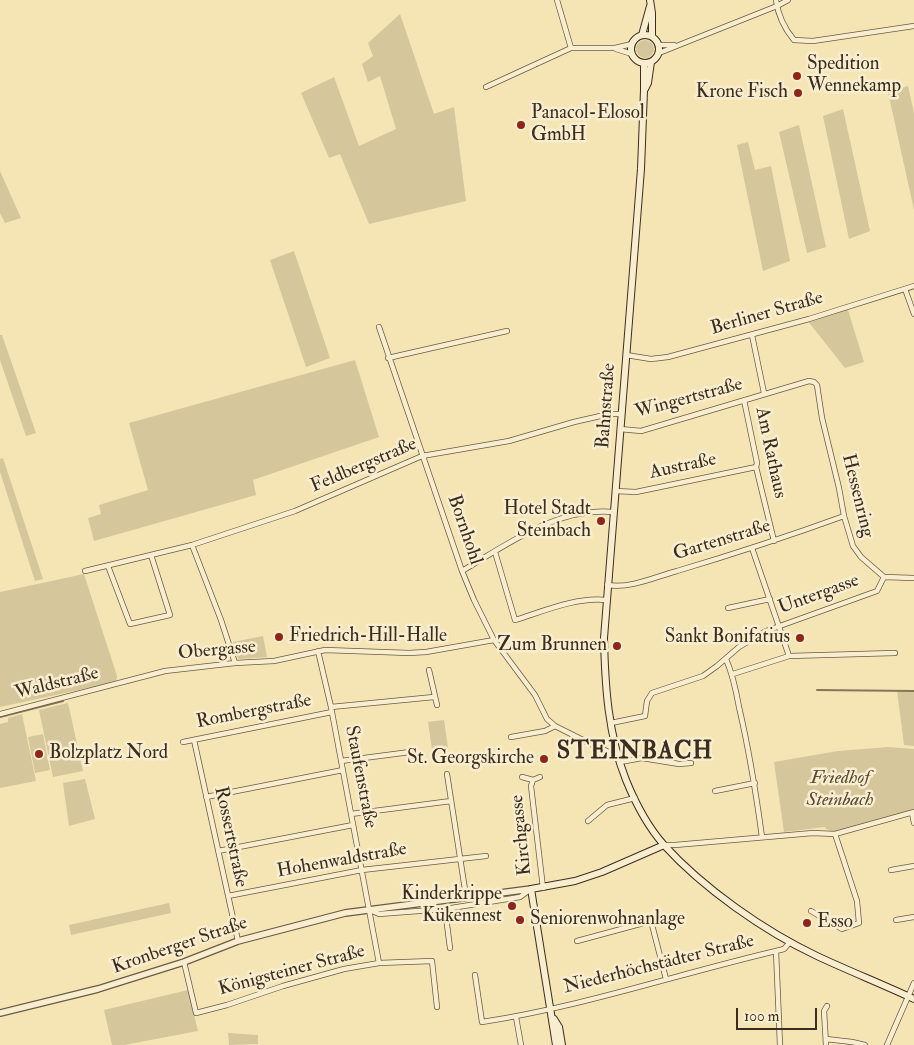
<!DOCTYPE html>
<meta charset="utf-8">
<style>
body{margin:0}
#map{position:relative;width:914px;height:1045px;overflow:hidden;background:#f5e5b5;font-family:"IM FELL Double Pica",serif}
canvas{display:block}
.scale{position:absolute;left:736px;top:1008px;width:81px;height:22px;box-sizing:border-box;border:2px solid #3b2d1f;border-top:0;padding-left:6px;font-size:15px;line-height:18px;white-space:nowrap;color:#3b2d1f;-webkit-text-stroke:4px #f8eecf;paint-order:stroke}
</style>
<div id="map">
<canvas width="914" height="1045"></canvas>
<div class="scale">100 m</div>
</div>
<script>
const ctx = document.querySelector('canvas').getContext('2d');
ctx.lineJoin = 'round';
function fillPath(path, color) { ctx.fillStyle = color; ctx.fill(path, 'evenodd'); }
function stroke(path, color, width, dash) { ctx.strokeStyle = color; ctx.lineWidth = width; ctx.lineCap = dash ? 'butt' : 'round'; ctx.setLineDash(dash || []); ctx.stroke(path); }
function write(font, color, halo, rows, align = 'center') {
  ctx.font = font + ' "IM FELL Double Pica",serif'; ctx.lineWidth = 5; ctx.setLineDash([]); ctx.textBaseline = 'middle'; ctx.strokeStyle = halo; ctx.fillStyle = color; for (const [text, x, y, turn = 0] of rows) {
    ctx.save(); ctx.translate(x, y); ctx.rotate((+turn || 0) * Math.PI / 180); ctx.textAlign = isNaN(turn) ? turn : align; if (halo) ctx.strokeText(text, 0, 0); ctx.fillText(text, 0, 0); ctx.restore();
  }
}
fillPath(new Path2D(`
 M400 14 434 114 454 107 466 201 369 224 340 154 329 158 301 93 334 77 359 146 396 129 380 76 368 82 362 64 373 56 368 43Z
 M636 49a9 9 0 1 1 18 0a9 9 0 1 1-18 0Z
 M908 86 914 113V210L888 92Z
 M843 109 870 231 849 239 823 116Z
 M799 125 826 247 807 253 779 132Z
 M748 142 755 170 771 166 790 261 763 271 737 145Z
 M0 171 21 218 5 223 0 213Z
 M294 251 330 358 306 367 270 260Z
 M847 307 864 362 845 368 807 320Z
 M0 335H2L36 433 26 436 0 360Z
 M355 360 379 437 253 480 256 495 94 541 88 518 101 514 99 505 148 490 129 423Z
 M3 458 43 579 35 581 0 472V459Z
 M84 574 117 676 116 682 0 707V592Z
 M263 636 267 657 239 659 235 654 233 642Z
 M897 691 914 692V746L904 745Z
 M68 703 83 771 53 777 39 710Z
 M22 714 36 781 0 788V724L8 722V718Z
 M444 720 448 748 432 750 428 722Z
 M43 734 50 770 35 773 28 737Z
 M888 747 914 749V810L834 832 826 829 825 827 784 832 774 762 838 751Z
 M85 779 95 819 69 826 63 783Z
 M169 903 171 913 71 935 69 925Z
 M188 990 198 1031 124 1045H112L104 1010Z
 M228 1033 258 1035V1044L229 1045Z`), '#d5c69c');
stroke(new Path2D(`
 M817 690 914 691
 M0 717 63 701`), '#85765a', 2);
const minor = new Path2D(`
 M557 0 571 48
 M776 0C778 15 784 28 794 40L813 41 914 26
 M659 45H674
 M616 49 632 54
 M659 53 777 6 788 0
 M486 87 571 48H615L632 44
 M905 289 914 314
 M379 327 462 571 474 600 494 640 535 695 547 719 555 726 593 745 618 756
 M752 335 764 393
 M626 355 651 359 668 357 809 319 914 286
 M388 358 507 331
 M744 400 757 463 756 467 774 541
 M620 429 641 431 809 381 814 382 817 385 822 418 839 488 844 516 853 546 861 557 884 577 914 578
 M615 491 636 492 756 467
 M192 545 221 620 235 663
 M752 548 789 656
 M495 552 515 620C544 611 576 597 606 600
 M108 566 130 624 170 615 151 555
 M85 571 192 545 295 511 422 456 509 441 574 422 609 414H621
 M462 571C508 544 557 507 613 512
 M607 585C630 589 655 577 677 571 734 554 789 536 844 516
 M728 608 770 599
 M318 651 331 707 379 963
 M726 659C733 675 736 690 739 707 749 750 756 793 762 837
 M429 670 437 705
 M733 674 789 656 895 653
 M331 707 434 697
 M0 714 165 671 235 663 274 661 325 650 409 653 426 652 494 640
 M611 723 645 716 647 701 652 693 703 676 717 666 739 647 766 631 877 591 884 577
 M511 737 545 731 555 726
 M194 740 238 941
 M183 742 332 712
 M341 761 410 752
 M620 762 642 758 679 764 691 763
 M447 774 466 896
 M522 777 533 780
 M540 777 533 780 531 786 543 888
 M715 791 755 783
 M206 797 343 770
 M912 813 914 823
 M351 814 451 801
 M588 821 607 805 635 798
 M664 845H675L813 833 835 834 914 812
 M218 851 353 825
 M891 870 914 866
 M228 896 362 870 486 856
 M445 909 450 948
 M370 910 379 914 445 909 520 897 531 889
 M811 911 842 929 859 923 857 901 835 834
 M896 920 914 917
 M577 941 651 921 666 979
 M776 951 780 1045
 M184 962 196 1013 227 1005 283 986 344 969 379 963 432 961 437 1007
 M475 975 482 1022C581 1007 678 974 776 951L784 949 790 942
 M516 1017 521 1045
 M826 1039 852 1042 865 1045
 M826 1045 824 1011 827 1006
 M887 1045 914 983`);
const tertiary = new Path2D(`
 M0 1013 98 989 184 962 238 941 345 913 531 889`);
const secondary = new Path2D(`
 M650 0 652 13V36
 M631 49a14 14 0 1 1 28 0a14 14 0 1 1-28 0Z
 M642 35 650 6
 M644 63V90L641 169 604 638C605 685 608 735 626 780 635 802 648 827 664 845 703 888 764 931 817 956 849 971 882 984 914 999
 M645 89 648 83 651 62
 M554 1019 559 1027 562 1045
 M556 1045 531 889 575 881 602 872 664 845`);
stroke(minor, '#6a5b44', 6);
stroke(tertiary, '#6a5b44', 8);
stroke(secondary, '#3b2d1f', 8);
stroke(minor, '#f8eecf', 4.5);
stroke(tertiary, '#f8eecf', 5.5);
stroke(secondary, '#f8eecf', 6);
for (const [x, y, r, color] of [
 [797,76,5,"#8f2418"],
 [798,93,5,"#8f2418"],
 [521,125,5,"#8f2418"],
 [601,521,5,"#8f2418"],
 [279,637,5,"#8f2418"],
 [800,638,5,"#8f2418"],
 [617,646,5,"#8f2418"],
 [39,754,5,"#8f2418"],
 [544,759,5,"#8f2418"],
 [512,906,5,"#8f2418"],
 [520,920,5,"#8f2418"],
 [807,923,5,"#8f2418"]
]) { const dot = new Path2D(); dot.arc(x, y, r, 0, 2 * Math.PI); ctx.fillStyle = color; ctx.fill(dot); stroke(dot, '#f8eecf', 2); }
write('19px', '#3b2d1f', '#f8eecf', [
 ["Spedition",807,65],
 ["Wennekamp",807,87],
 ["Krone Fisch",788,93,"right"],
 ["Panacol-Elosol",531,114],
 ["GmbH",531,136],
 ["Hotel Stadt",591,510,"right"],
 ["Steinbach",591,532,"right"],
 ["Friedrich-Hill-Halle",289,637],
 ["Sankt Bonifatius",790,638,"right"],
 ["Zum Brunnen",607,646,"right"],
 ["Bolzplatz Nord",49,754],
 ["St. Georgskirche",534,759,"right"],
 ["Kinderkrippe",502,895,"right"],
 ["Kükennest",502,917,"right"],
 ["Seniorenwohnanlage",530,920],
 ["Esso",817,923]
], 'left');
write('19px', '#3b2d1f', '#f8eecf', [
 ["Berliner Straße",767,314,-16],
 ["Wingertstraße",689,399,-15],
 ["Bahnstraße",607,406,-86],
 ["Am Rathaus",770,453,78],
 ["Feldbergstraße",364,466,-23],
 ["Austraße",683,467,-12],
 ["Hessenring",857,496,76],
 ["Bornhohl",464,530,71],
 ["Gartenstraße",722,541,-17],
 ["Untergasse",819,595,-20],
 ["Obergasse",217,651,-5],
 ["Waldstraße",57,684,-14],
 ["Rombergstraße",254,712,-11],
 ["Staufenstraße",360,777,79],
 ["Kirchgasse",522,835,-96],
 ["Rossertstraße",230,837,78],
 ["Hohenwaldstraße",342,861,-10],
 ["Kronberger Straße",180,946,-19],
 ["Niederhöchstädter Straße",659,965,-14],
 ["Königsteiner Straße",292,971,-15]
]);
write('italic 19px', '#5a4c38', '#f8eecf', [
 ["Friedhof",840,779],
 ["Steinbach",840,801]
]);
ctx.letterSpacing = '1px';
write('bold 24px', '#3b2d1f', '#f8eecf', [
 ["STEINBACH",635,753]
]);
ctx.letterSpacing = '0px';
</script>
